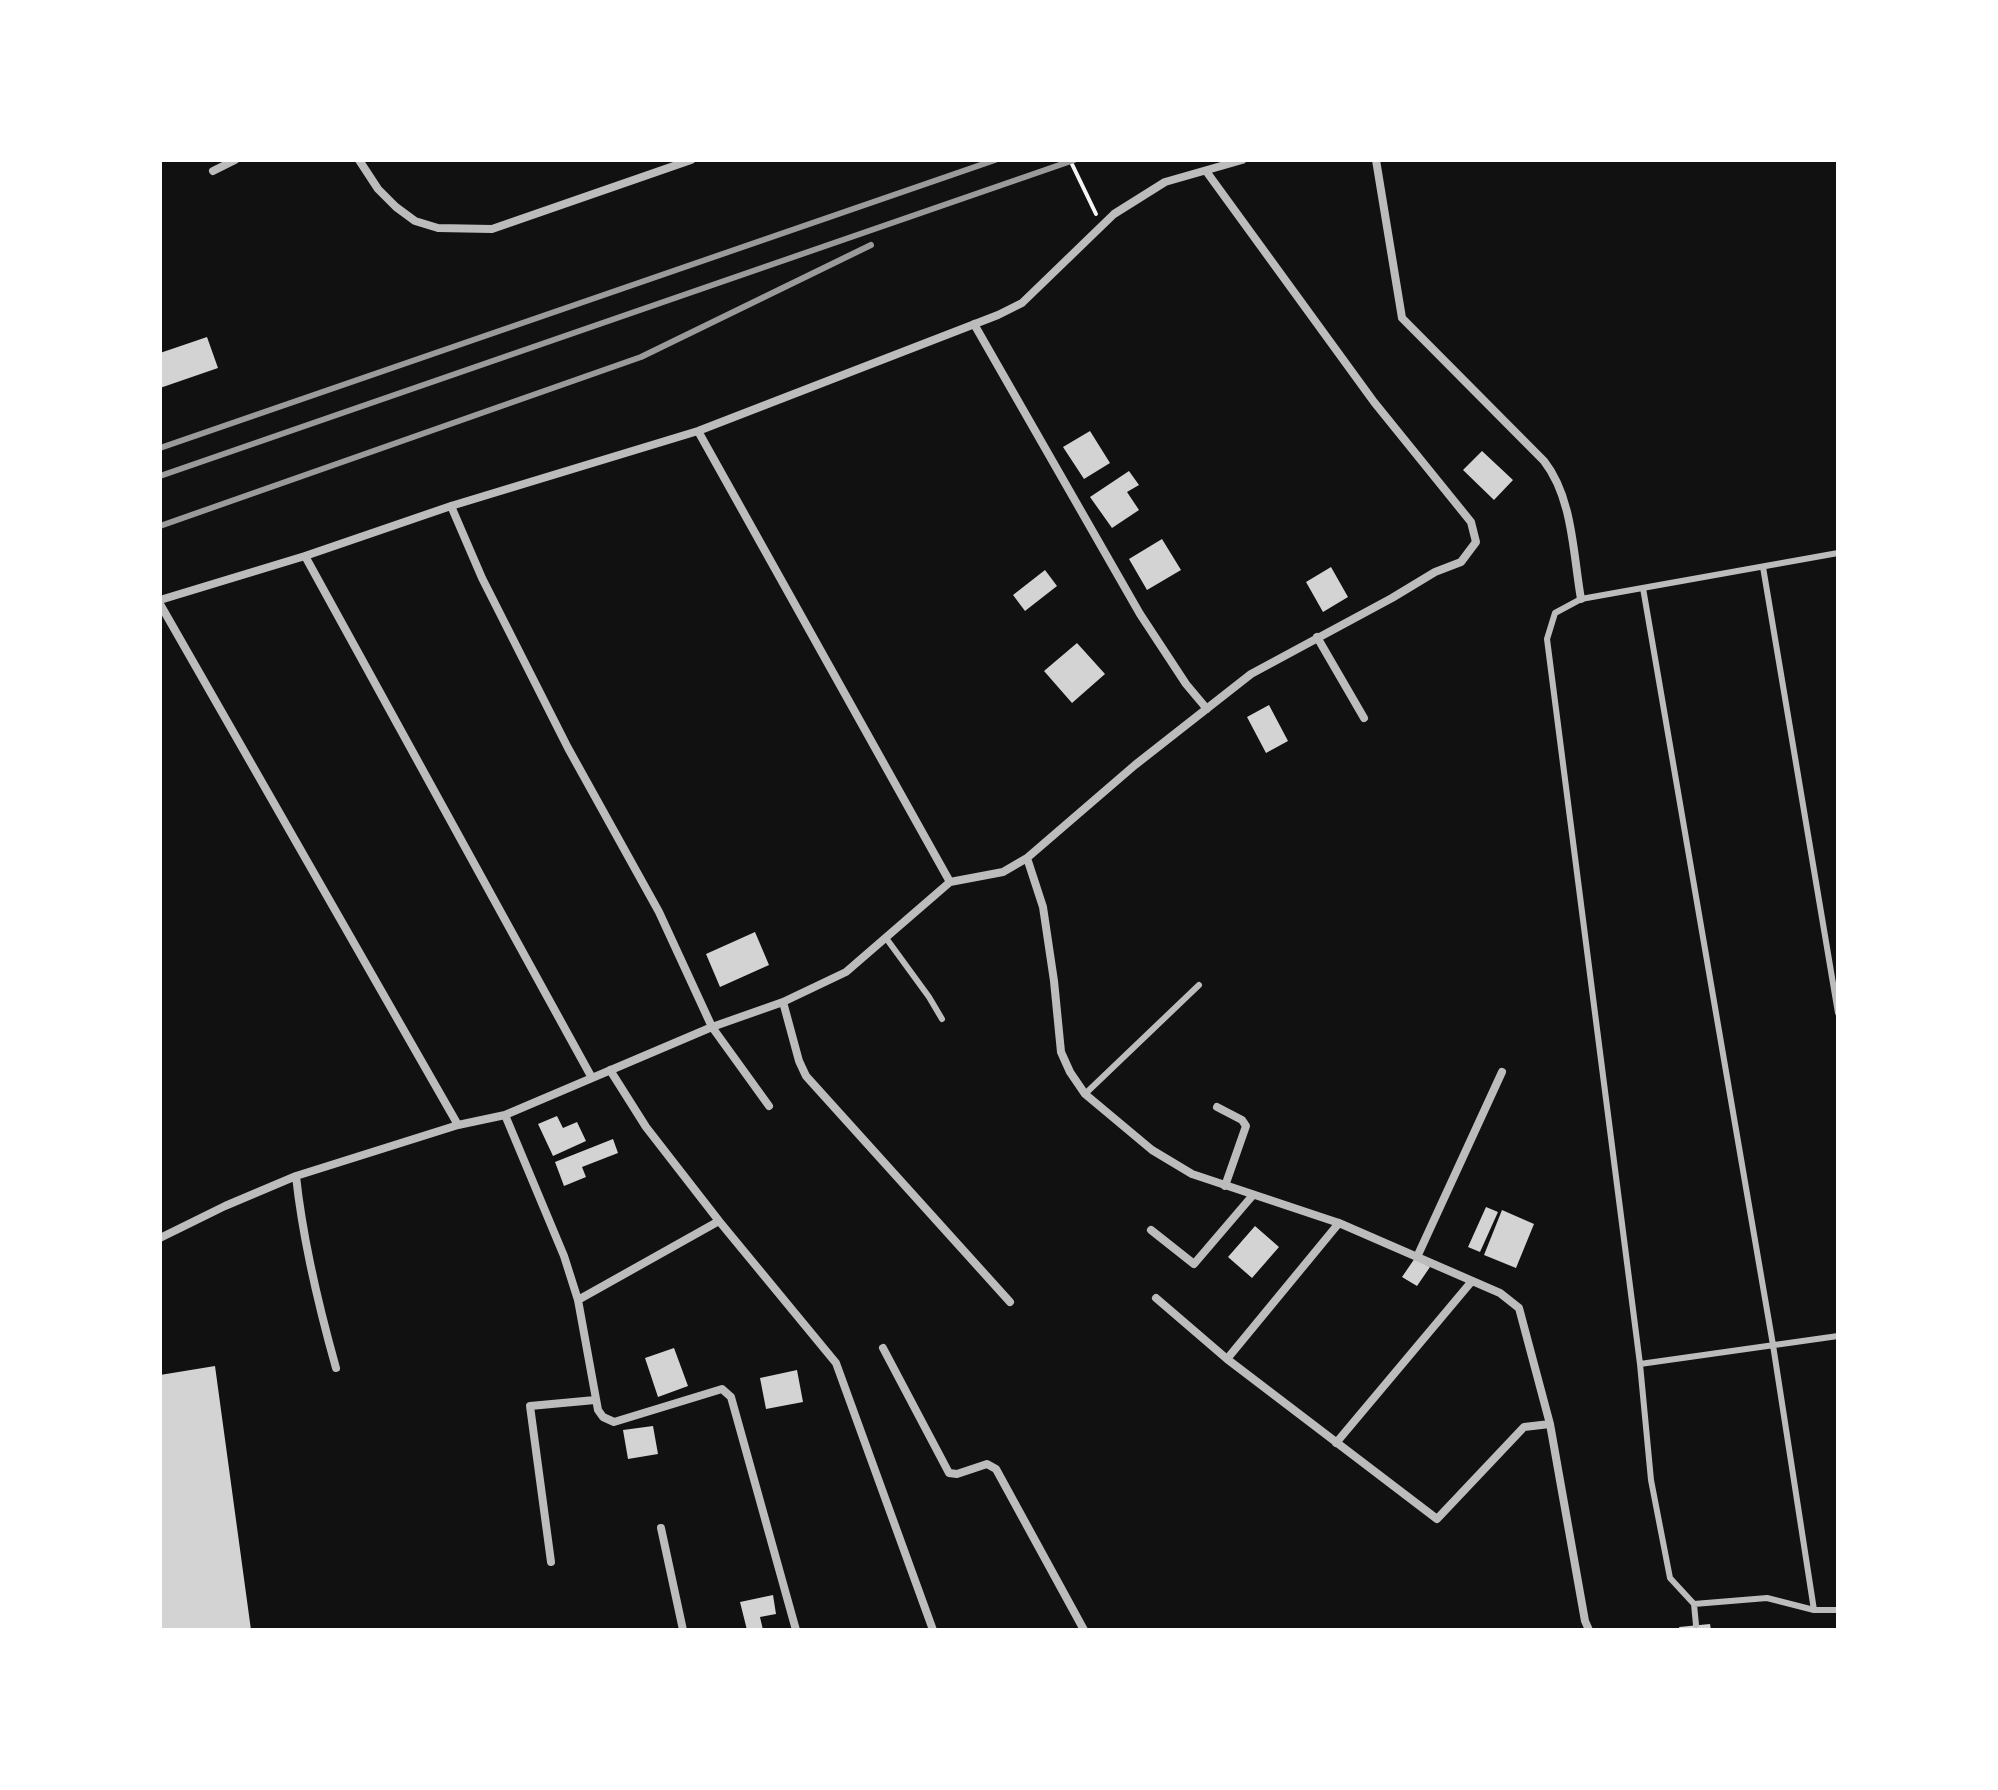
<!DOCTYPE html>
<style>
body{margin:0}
#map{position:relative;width:1998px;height:1790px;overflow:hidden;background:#111;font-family:Montserrat,sans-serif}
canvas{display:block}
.frame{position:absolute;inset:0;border:162px solid #fff;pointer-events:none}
</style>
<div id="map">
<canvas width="1998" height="1790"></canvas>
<div class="frame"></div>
</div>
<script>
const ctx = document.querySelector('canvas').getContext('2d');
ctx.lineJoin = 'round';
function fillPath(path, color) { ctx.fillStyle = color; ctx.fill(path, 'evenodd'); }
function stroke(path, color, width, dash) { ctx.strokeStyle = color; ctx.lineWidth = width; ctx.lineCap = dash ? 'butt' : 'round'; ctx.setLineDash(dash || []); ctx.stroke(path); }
fillPath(new Path2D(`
 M207 337 218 368 160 388V353Z
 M1090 431 1110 463 1084 479 1063 447Z
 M1482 451 1513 480 1494 500 1463 470Z
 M1129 471 1139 485 1127 492 1139 510 1112 528 1090 497Z
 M1162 539 1181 570 1147 590 1129 559Z
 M1331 567 1348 597 1323 612 1306 582Z
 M1045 570 1057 586 1025 611 1013 595Z
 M1077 643 1105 674 1072 703 1044 671Z
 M1269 705 1288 741 1266 753 1247 717Z
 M755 932 769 965 720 987 706 954Z
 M557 1116 563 1128 577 1122 586 1141 553 1156 538 1124Z
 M613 1139 618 1153 582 1167 586 1177 564 1186 555 1162Z
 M1486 1207 1498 1212 1480 1252 1468 1247Z
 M1502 1210 1534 1224 1516 1268 1484 1255Z
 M1255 1226 1279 1247 1252 1278 1228 1257Z
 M1415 1258 1430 1267 1417 1286 1402 1277Z
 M674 1348 688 1386 658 1397 645 1358Z
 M215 1366 251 1630H160V1375Z
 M797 1370 803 1402 766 1409 760 1378Z
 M653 1426 658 1454 628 1459 623 1430Z
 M773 1595 776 1614 760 1617 763 1630H747L740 1602Z
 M1710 1624 1711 1630H1680L1679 1627Z`), '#d3d3d3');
stroke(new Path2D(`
 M1070 160 1096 214`), '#f5f5f5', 4);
stroke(new Path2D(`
 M1763 567 1838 1013
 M1643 588 1773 1345 1814 1610
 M886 938 929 997 942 1019
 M1085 1094 1199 985
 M1640 1364 1838 1336
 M1694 1604 1767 1598 1814 1610H1838
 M1696 1625 1694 1604 1670 1578 1651 1480 1640 1364 1547 639 1555 613 1581 599 1838 553`), '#bcbcbc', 6);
stroke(new Path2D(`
 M359 160 378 189 396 207 415 221 438 228 492 229 691 160
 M1376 160 1402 318 1544 461C1573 498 1573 554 1581 599
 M213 171 235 160
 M974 324 1140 614 1186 684 1207 709
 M698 431 950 882
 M451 506 482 578 568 748 659 912 712 1027 769 1106
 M305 556 592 1078
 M160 600 305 556 451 506 698 431 998 315 1022 303 1114 214 1165 182 1242 160
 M160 604 458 1125
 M1317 637 1364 718
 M1027 858 1043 907 1054 981 1061 1052 1070 1072 1085 1094 1152 1150 1192 1174 1339 1223 1500 1293 1519 1308 1550 1424 1585 1621 1589 1630
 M783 1002 799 1061 806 1076 1010 1302
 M610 1070 646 1127 719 1221 836 1363 933 1630
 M1217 1107 1242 1120 1246 1126 1225 1186
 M505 1115 564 1256 578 1300 598 1410 603 1417 614 1422 722 1389 731 1397 796 1630
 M296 1176C303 1242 318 1304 336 1368
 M1151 1230 1194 1264 1253 1195
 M160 1238 225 1206 296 1176 458 1125 505 1115 712 1027 783 1002 846 972 950 882 1003 872 1027 858 1135 765 1251 674 1392 598 1435 572 1461 562 1476 542 1471 522 1374 402 1206 171
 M1417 1257 1502 1072
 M1156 1298 1227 1359 1437 1519 1524 1427 1550 1424
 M578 1300 719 1221
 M883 1348 949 1473 957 1474 987 1464 996 1469 1084 1630
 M1227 1359 1339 1223
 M1336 1443 1472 1281
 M661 1528 683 1630
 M551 1562 530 1406 595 1400`), '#bcbcbc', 8);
stroke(new Path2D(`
 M160 448 995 160
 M160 476 1074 160
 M160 526 641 357 871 245`), '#9a9a9a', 6);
</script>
